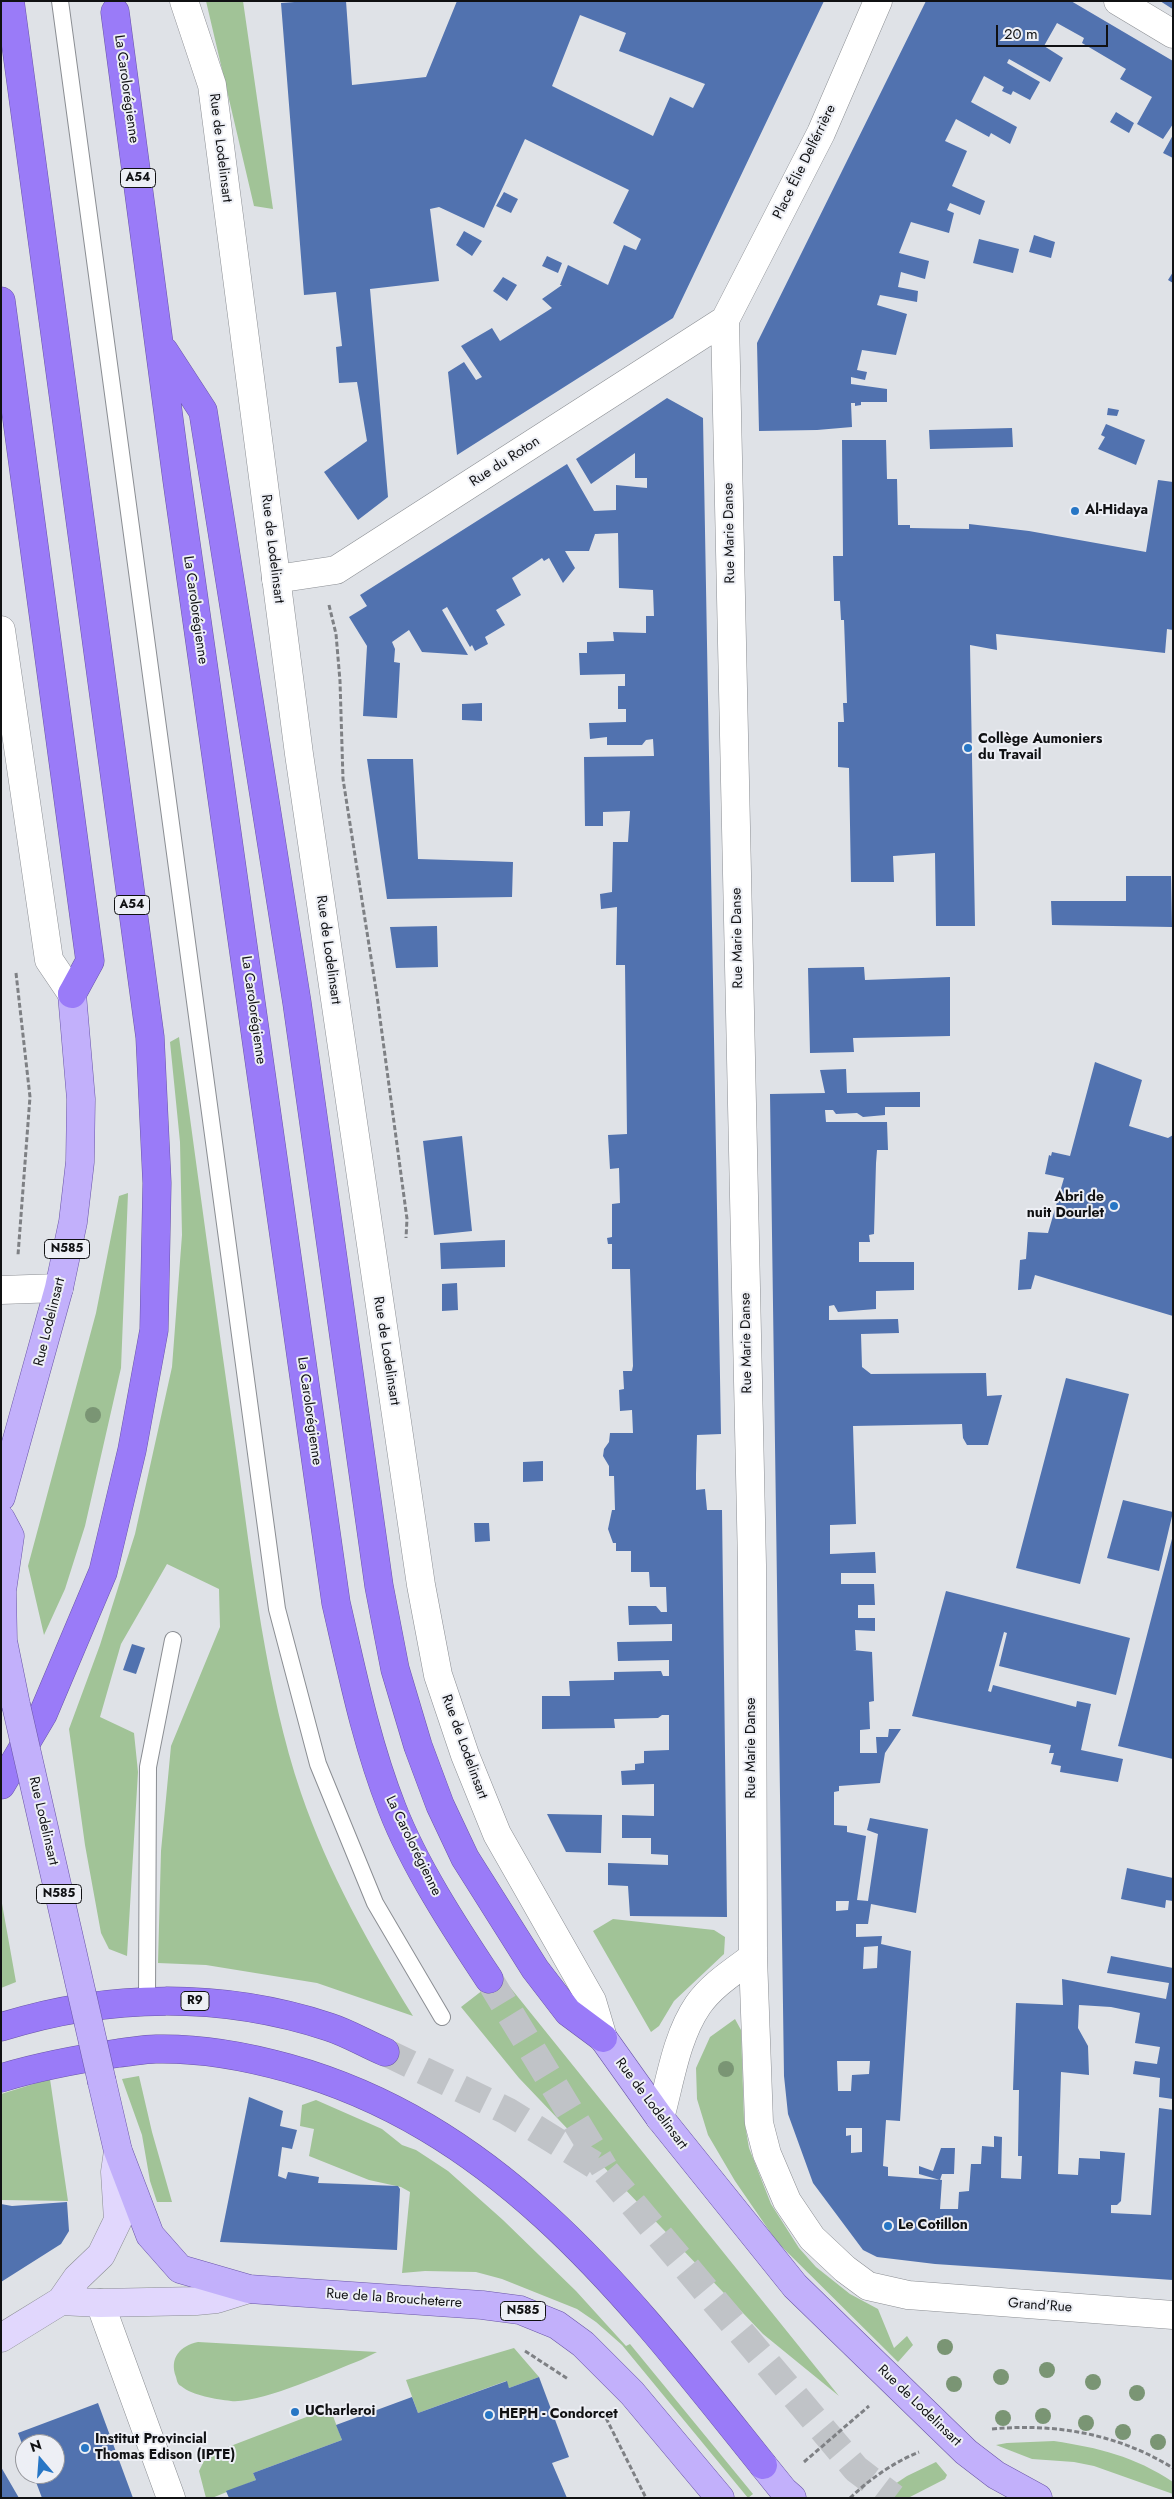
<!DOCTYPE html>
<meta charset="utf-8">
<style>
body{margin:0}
#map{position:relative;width:1174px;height:2499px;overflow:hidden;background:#dfe2e7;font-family:Jost,sans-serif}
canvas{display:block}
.frame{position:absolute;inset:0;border:2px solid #101113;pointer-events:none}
.north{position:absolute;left:15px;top:2434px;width:50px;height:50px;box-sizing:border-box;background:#edeff5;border:1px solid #95969b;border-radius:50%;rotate:342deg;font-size:14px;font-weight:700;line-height:20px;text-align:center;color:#101113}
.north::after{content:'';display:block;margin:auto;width:18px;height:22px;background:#2776c5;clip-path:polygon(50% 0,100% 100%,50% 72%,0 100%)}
.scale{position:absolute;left:996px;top:25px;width:112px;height:22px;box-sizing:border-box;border:2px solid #101113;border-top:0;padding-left:6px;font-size:15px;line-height:18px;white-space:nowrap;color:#101113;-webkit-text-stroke:4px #edeff5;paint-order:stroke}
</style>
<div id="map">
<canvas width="1174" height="2499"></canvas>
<div class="frame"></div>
<div class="north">N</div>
<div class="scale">20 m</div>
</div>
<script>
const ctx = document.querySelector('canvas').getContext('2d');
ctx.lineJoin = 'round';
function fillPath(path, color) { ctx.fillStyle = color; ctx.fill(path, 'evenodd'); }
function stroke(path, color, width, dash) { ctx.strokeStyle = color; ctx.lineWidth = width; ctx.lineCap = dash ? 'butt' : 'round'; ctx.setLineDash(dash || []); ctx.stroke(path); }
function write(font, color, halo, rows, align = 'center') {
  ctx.font = font + ' Jost,sans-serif'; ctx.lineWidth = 4; ctx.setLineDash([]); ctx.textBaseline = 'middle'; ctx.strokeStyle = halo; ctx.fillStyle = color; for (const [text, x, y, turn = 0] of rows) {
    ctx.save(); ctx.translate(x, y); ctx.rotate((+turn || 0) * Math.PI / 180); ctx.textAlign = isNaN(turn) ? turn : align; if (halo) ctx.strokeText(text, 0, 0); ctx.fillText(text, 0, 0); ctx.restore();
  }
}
fillPath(new Path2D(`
 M206 1H243L273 209 254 206Z
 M179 1037C198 1177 217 1317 237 1457 252 1566 266 1689 301 1793 328 1872 369 1945 413 2016L317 1983 206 1965 158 1963 161 1851 171 1746 220 1627 219 1589 167 1564 121 1644 100 1717 134 1733 138 1772 127 1956 109 1949 101 1933 85 1845 69 1729 100 1645 135 1534 172 1367 182 1235 180 1142 170 1042Z
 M128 1193 121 1368 85 1526 65 1589 44 1635 28 1566 96 1313 119 1196Z
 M1 1898 16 1982 1 1988Z
 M613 1919 714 1930 725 1937 724 1954 674 2001 659 2026 651 2032 593 1931Z
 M501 1976 839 2396 763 2334 519 2078 461 2007Z
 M735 2019 741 2030 744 2119 749 2148 771 2204 799 2248 816 2267 850 2294 878 2309 894 2348 907 2336 913 2345 898 2362 777 2242 735 2181 708 2135 697 2099 696 2068 710 2037Z
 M139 2076 152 2132 172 2202H157L150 2181 142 2135 122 2079Z
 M50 2079 68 2201 1 2200V2094Z
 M316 2100 382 2129 402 2145 416 2150 448 2171 503 2220 576 2291 626 2346 630 2344 753 2494 748 2498 622 2345 596 2322 577 2309 502 2279 476 2272 425 2271 402 2273 410 2192 401 2187 369 2180 309 2156 314 2129 300 2126 302 2105Z
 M198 2342 377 2352 361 2360C332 2371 260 2404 231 2401 216 2399 193 2396 181 2386 177 2384 177 2380 176 2377 169 2358 180 2346 198 2342Z
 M514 2348 539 2377 509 2388 506 2381 418 2413 406 2380Z
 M330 2408 342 2440 253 2473 256 2480 212 2498H206L199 2471 207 2455Z
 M1054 2441C1099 2448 1134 2456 1173 2482V2494L1094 2466 1074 2462 1032 2459 996 2445 1007 2443Z
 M936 2462 947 2475 945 2479 908 2498H874L907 2476Z`), '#a1c397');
fillPath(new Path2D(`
 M308 1H346L352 85 426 77 457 1H824L673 318 457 455 448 372 464 362 476 380 482 377 461 346 492 328 500 341 552 308 542 299 562 285H560L568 265 608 285 624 245 636 250 641 239 613 223 629 190 525 139 484 228 439 207 430 209 439 281 370 289 388 497 358 520 324 472 367 441 357 382 339 383 336 347 342 346 336 292 304 295 281 3ZM580 15 626 33 619 51 705 84 693 108 670 97 653 136 552 86Z
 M926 1H1071L1173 61V124L1163 139 1137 124 1152 97 1120 79 1126 69 1082 43 1084 38 1057 23 1044 46 1063 58 1050 82 1009 59 1007 63 1040 82 1030 100 1013 91 1011 95 1002 91 1004 87 984 76 971 102 1017 127 1010 144 991 133 989 137 956 119 945 141 967 151 952 186 985 201 980 215 950 203 947 210 954 213 949 233 911 222 899 253 929 261 925 279 901 272 898 287 918 291 917 302 880 295 877 305 907 314 896 355 862 350 857 370 867 372 865 380 851 377V384L887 389V402H861V405L855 406V403H851L852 427 817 430 759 431 757 343Z
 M1160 1H1173V9L1171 8Z
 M1116 112 1134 123 1129 133 1110 122Z
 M1173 135V158L1163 153Z
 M504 192 518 199 511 213 496 206Z
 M464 231 482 241 472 256 456 245Z
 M1034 235 1055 242 1051 258 1029 252Z
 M979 239 1019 249 1013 273 973 263Z
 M547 256 562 263 558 273 542 266Z
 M1173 272V283L1168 280Z
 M503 277 517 285 507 301 493 291Z
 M667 398 703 418 721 1434 697 1435 696 1474V1490L705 1489 707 1510H722L727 1917 630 1916 628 1886 608 1885V1863L668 1865V1855L651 1854V1838H622V1815L654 1816V1784L622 1785 621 1771 635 1770V1764L644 1763V1751L669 1750V1715H662L658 1718 614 1719 615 1728 542 1729V1696H570L569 1681 614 1680V1672L661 1671 663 1676H669V1660L618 1661 617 1642 672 1641V1624L629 1625 628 1606H656L661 1612H667L666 1587H650L649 1572H631V1551H616V1543H613L608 1529 612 1510H615L614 1476H609V1466L603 1456 604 1449 609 1442 610 1433H633L632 1410 620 1411 619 1390 624 1389 623 1371H632L633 1366 630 1269H612V1244H608L607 1238 612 1237V1204L620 1203 619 1168 610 1169 608 1135 627 1134 625 965H616L617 907 601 909 600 894 612 892 613 842H628L630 811 603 812V826H585L584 757 654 756 653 739 646 740 642 745H607V737L590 739 589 723 626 722V709H618V686H625V674L580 675 579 653H587V642L614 641 613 632 646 633V616H654L653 590 619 588 618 533 595 534 589 551H565L575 568 563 583 549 558 544 561 542 558 512 578 521 595 496 610 505 625 485 637 488 644 475 651 472 645 470 647 447 607 442 610 468 655 422 652 409 630 392 642 395 649 394 662 400 663 397 718 363 716 367 646 349 617 367 606 360 595 567 464 594 511 616 510V485L647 488V478H635V453L591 484 576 459Z
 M1108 408 1119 410 1117 416 1107 415Z
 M1106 424 1145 440 1136 465 1098 449 1105 437 1101 435Z
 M1012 428 1013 447 930 449 929 430Z
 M842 440H886L887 479H897L898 525H910V528L969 529V524L1029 531 1146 552 1158 480 1173 482V630L1167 629 1165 653 996 634 997 650 970 645 975 926H936L935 853 893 856 894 882H851L849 768 838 767V722H844L843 703H847L844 620H841L840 601H834L833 556H843Z
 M482 703V721L462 720V704Z
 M367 759H413L418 859 513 862 512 897 387 899Z
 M1126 876H1171L1172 927 1052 925 1051 901H1126Z
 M437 926 438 967 396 968 390 927Z
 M864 967 865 980 950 977V1036L853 1038 854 1052 810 1053 808 968Z
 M1095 1062 1142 1080 1129 1126 1168 1138 1173 1135V1316L1035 1275 1031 1289 1018 1290 1020 1260 1026 1259 1028 1232 1048 1233 1064 1178 1045 1174 1049 1155 1051 1156 1052 1152 1070 1156Z
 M846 1069 847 1093 920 1092V1107H885V1115L863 1117 857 1113 836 1114 833 1110H825L826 1122H887L888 1150H877L876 1163 874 1234 869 1235 870 1242H859V1262H914V1290L876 1291V1309L838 1312 834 1305 829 1306V1320L898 1319 899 1333 861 1334 862 1367 871 1374 986 1373 987 1396 1002 1395 988 1445H967L963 1438 962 1424 853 1426 856 1524 830 1525V1554L875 1552 876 1573H841V1584H874L875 1605H858V1618H875V1631L855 1630 856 1650H853L872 1652 873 1676 874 1701 869 1702 870 1729 860 1730V1753H877L876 1737H888L889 1729H901L885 1753 880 1783 839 1786V1791L834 1792V1825L847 1826V1832L866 1836 857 1900 868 1901 878 1834 867 1830 870 1818 928 1829 916 1913 871 1904 868 1924H856V1937L882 1936 881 1944 911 1951 900 2121 886 2120 883 2166 888 2167V2176L942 2180 940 2209H958L959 2192 969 2191 971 2164H981L982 2146 994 2147V2136L1002 2137 1001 2178 1021 2179 1022 2156H1018L1019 2090H1013L1016 2003 1063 2005 1062 1979 1166 1999 1169 1983 1107 1973 1111 1956 1173 1968V2099L1159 2097 1160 2078 1133 2074 1135 2061 1157 2064 1160 2047 1135 2043 1140 2013 1111 2007 1079 2005 1078 2028 1088 2046 1089 2075 1061 2072 1058 2174 1078 2175 1079 2158 1100 2159V2151L1125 2153 1121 2201 1117 2205H1111V2213L1151 2215 1159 2108 1173 2110V2280L935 2264 877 2257 863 2250 813 2183 788 2114 784 2076 770 1094 825 1093 820 1070ZM836 1901H849L848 1910 836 1911ZM878 1946 877 1968 863 1969 864 1947ZM837 2061H870L869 2074 852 2075 851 2091H838ZM846 2128H862V2152L851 2153V2135L846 2136Z
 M462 1136 472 1231 434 1235 423 1141Z
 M505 1240V1267L441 1269 440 1243Z
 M457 1283 458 1310 442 1311V1284Z
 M1066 1378 1129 1394 1080 1584 1016 1568Z
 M543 1461V1481L523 1482V1462Z
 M1123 1500 1173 1512 1159 1571 1107 1558Z
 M474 1523H489L490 1541 475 1542Z
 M1173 1535V1759L1118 1746Z
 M946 1591 1130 1638 1116 1695 999 1666 1007 1633 1004 1632 988 1691 991 1692 993 1685 1076 1707 1077 1701 1091 1704 1081 1750 1123 1759 1118 1782 1060 1772 1061 1766 1051 1764 1054 1753H1049L1051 1745 912 1716Z
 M132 1644 145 1648 136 1674 123 1670Z
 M547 1814 602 1815 601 1853 566 1852Z
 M1127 1868 1173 1878V1901L1166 1900 1165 1908 1121 1899Z
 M249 2097 283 2111 280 2126 297 2130 292 2149 282 2147 278 2176 286 2179 288 2172 319 2177 318 2183 398 2186 400 2189 397 2250 220 2242Z
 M941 2148H955L954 2174H942L940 2180 919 2174V2166L933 2171Z
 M67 2202 69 2231 61 2244 1 2282V2204L12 2206Z
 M539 2377 569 2457 552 2463 567 2498H229L226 2491 256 2480 253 2473 342 2440 336 2425 412 2397 418 2413 507 2381 509 2388Z
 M98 2403 133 2498H42L33 2474H55V2444H25V2452L18 2433Z
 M1 2467 19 2498H1Z`), '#5172af');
stroke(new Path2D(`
 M489 1979 604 2168
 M385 2052 507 2111 606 2172 856 2469 894 2498`), '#c0c3c7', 28, [28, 14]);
const service = new Path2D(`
 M60 1 277 1609 318 1764 375 1903 442 2017
 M147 2000 148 1767 173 1640`);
const minor = new Path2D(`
 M878 1 821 133 725 320 752 1565 753 1957 759 2123 767 2154 787 2201 812 2238 845 2269 868 2286 908 2295 1173 2315
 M1118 1 1173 34
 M276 579 336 570 725 320
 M1 1290 59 1288
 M660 2118C670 2082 676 2037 698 2005 712 1985 733 1972 753 1957
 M100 2303 171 2498`);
const tertiary = new Path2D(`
 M184 1 212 85 299 754 421 1585 438 1675 465 1755 497 1834 592 2001 603 2038
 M1 630 49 960 72 994`);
const secondary = new Path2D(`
 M61 2301 77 2278 101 2255 118 2220 115 2172 118 2151
 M1 2338 61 2301 100 2303 196 2301 217 2299 249 2289`);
const primary = new Path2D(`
 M1 1497 59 1288 73 1222 80 1162 81 1099 72 994
 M1 1519 10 1536 2 1591 3 1641 16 1705
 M603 2038 660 2118 795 2286 966 2452 996 2475 1038 2498
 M102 2082 118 2151 150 2235 180 2269 249 2289 482 2305 520 2310 557 2325 583 2344 632 2393 720 2498
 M763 2465 784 2491 792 2498`);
const motorway = new Path2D(`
 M115 12 177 480 336 1603C352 1672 366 1742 392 1808 414 1865 455 1928 489 1979
 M1 301 90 961 72 994
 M164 351 203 411 297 1003 379 1586 395 1669 418 1746 440 1805 465 1858 535 1969 568 2012 603 2038
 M1 1785 43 1714 103 1572 132 1450 154 1330 157 1183 150 1037 10 1
 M1 2027C108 1993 222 1992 329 2027 348 2033 366 2044 385 2052
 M1 2078C40 2066 79 2059 119 2053 131 2052 144 2049 156 2049 202 2048 245 2056 288 2068 503 2128 630 2299 763 2465`);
stroke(service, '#8b8e93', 18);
stroke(minor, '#8b8e93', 29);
stroke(tertiary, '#8b8e93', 29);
stroke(secondary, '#8b8e93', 29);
stroke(primary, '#6a56a8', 29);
stroke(motorway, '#6a56a8', 29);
stroke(new Path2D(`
 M329 605 336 634 340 681 343 779 377 996 407 1219 406 1238
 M16 973 30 1097 18 1255
 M525 2351 568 2379
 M606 2418 646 2498
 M992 2429C1056 2423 1118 2434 1173 2468
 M804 2462 869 2406
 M850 2498C870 2479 894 2462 919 2452`), '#7e8084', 3, [5, 2.5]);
stroke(service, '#fff', 16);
stroke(minor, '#fff', 28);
stroke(tertiary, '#fff', 28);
stroke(secondary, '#e1d7fd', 28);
stroke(primary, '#c2b0fb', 28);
stroke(motorway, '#9a7bf8', 28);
const primaryBridge = new Path2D(`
 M16 1705 102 2082`);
stroke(primaryBridge, '#6a56a8', 29, []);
stroke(primaryBridge, '#c2b0fb', 28);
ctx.fillStyle = '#7a9574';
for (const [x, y] of [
 [93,1415],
 [726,2069],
 [945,2347],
 [1047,2370],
 [1001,2377],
 [1093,2382],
 [954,2384],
 [1137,2393],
 [1043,2416],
 [1003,2418],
 [1086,2423],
 [1123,2432],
 [1158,2442]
]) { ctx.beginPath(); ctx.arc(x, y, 8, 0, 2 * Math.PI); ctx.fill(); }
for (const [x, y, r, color] of [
 [1075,511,5,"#2776c5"],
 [968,748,5,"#2776c5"],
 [1114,1206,5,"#2776c5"],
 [888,2226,5,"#2776c5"],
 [295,2412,5,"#2776c5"],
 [489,2415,5,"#2776c5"],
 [85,2448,5,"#2776c5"]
]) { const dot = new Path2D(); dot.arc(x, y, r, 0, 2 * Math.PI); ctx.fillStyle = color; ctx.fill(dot); stroke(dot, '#edeff5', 2); }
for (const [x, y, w] of [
 [138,178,35],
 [132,905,35],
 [67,1249,45],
 [59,1894,45],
 [195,2001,28],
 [523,2311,45]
]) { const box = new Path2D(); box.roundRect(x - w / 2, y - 9.5, w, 19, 4); ctx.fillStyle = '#edeff5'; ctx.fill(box); stroke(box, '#101113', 1); }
write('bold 12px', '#101113', null, [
 ["A54",138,178],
 ["A54",132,905],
 ["N585",67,1249],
 ["N585",59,1894],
 ["R9",195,2001],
 ["N585",523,2311]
]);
write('14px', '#101113', '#edeff5', [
 ["La Carolorégienne",126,89,82],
 ["Rue de Lodelinsart",220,148,83],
 ["Place Élie Delférrière",805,162,-64],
 ["Rue du Roton",505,462,-33],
 ["Rue Marie Danse",730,533,-91],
 ["Rue de Lodelinsart",272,549,83],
 ["La Carolorégienne",195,610,82],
 ["Rue Marie Danse",738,938,-91],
 ["Rue de Lodelinsart",328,950,82],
 ["La Carolorégienne",253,1010,82],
 ["Rue Lodelinsart",50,1322,-76],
 ["Rue Marie Danse",747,1343,-91],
 ["Rue de Lodelinsart",386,1351,81],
 ["La Carolorégienne",309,1411,82],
 ["Rue de Lodelinsart",464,1747,70],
 ["Rue Marie Danse",752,1748,-90],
 ["Rue Lodelinsart",43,1821,77],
 ["La Carolorégienne",413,1846,64],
 ["Rue de Lodelinsart",651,2104,53],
 ["Rue de la Broucheterre",394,2299,4],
 ["Grand'Rue",1040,2306,4],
 ["Rue de Lodelinsart",919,2406,44]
]);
write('bold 14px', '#101113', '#edeff5', [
 ["Al-Hidaya",1085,511],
 ["Collège Aumoniers",978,740],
 ["du Travail",978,756],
 ["Abri de",1104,1198,"right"],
 ["nuit Dourlet",1104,1214,"right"],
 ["Le Cotillon",898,2226],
 ["UCharleroi",305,2412],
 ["HEPH - Condorcet",499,2415],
 ["Institut Provincial",95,2440],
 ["Thomas Edison (IPTE)",95,2456]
], 'left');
</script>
